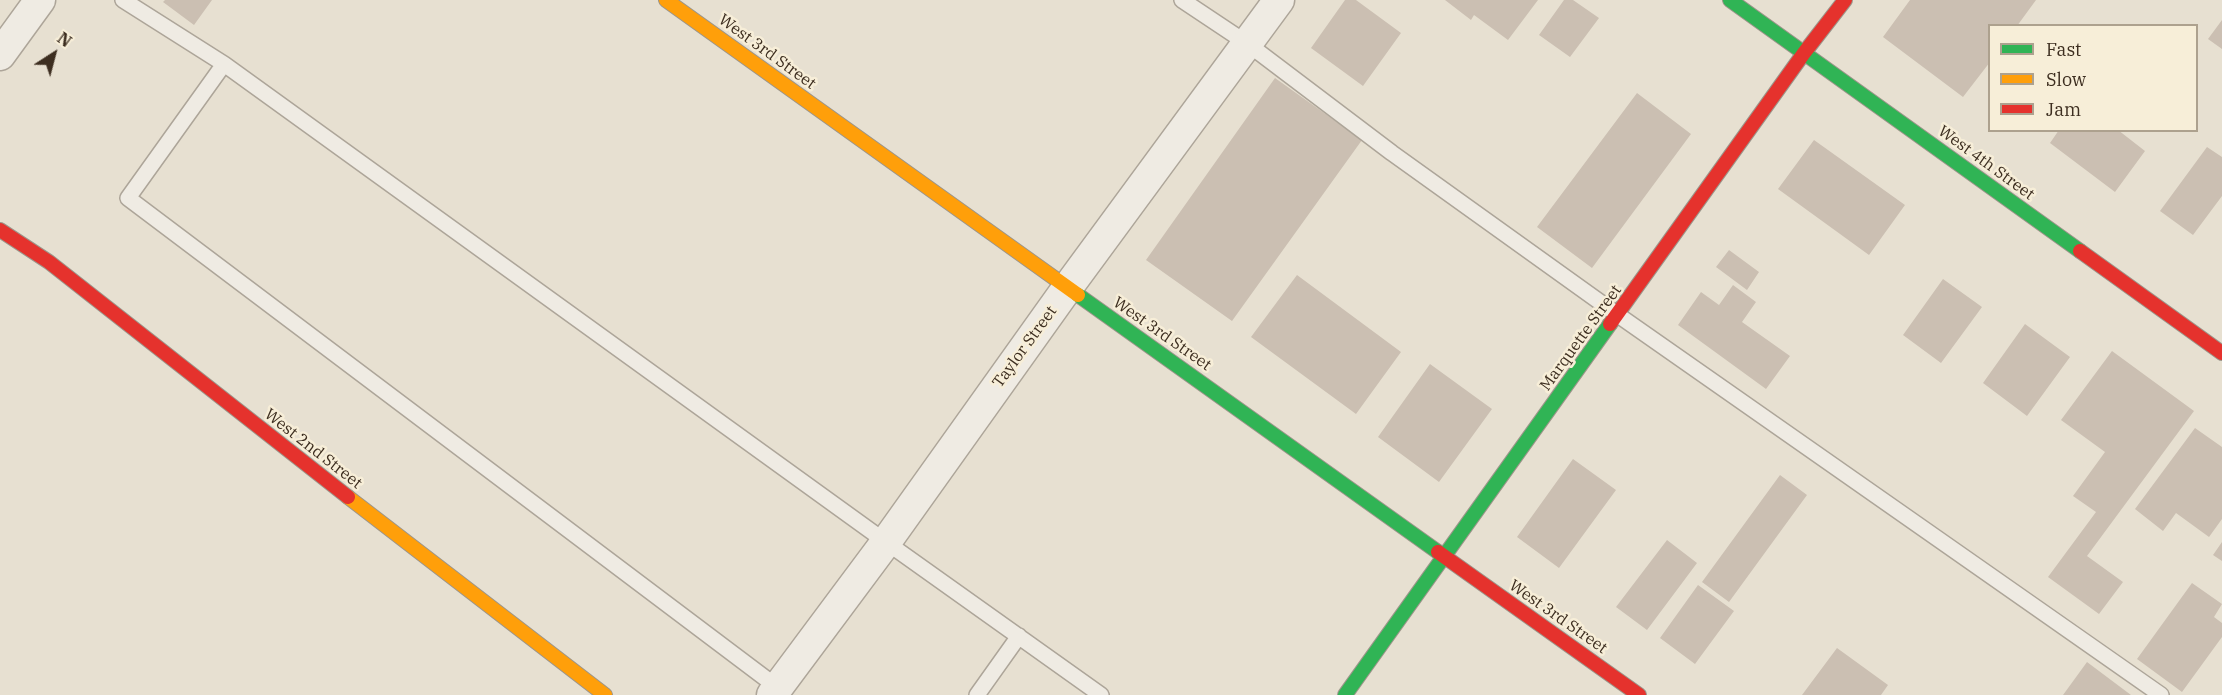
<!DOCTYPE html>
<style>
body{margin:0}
#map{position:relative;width:2222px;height:695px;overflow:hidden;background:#e7e0d1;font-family:"IBM Plex Serif",serif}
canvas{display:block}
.legend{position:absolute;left:1988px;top:24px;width:210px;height:108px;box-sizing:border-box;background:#f7eed8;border:2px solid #ada18e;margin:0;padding:8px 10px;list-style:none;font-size:18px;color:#3d2e20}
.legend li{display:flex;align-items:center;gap:12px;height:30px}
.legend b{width:30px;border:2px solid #ada18e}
.north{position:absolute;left:24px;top:24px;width:60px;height:60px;-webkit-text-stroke:4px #f7eed8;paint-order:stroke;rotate:36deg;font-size:16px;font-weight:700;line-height:24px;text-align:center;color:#3d2e20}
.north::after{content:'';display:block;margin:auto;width:21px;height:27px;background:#3d2e20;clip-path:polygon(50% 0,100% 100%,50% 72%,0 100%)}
</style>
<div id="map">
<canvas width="2222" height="695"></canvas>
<ul class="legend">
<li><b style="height:8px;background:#30b455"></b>Fast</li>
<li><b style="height:8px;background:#ff9f0a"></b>Slow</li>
<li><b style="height:8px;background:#e5322d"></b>Jam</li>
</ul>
<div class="north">N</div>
</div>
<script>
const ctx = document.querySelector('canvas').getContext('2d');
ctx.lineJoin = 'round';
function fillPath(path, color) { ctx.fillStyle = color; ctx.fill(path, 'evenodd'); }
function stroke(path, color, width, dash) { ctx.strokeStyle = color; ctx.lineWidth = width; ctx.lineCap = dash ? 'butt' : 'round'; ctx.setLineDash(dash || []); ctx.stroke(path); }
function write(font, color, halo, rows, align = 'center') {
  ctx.font = font + ' "IBM Plex Serif",serif'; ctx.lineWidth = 5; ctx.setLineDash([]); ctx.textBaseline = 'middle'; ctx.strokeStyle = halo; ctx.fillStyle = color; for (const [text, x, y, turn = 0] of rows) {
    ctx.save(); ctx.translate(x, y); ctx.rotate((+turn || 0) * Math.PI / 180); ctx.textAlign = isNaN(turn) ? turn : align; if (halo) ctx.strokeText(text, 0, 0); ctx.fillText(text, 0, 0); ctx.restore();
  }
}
fillPath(new Path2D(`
 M165 0H212L194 25 163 2Z
 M1345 0H1356L1401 33 1363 86 1311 48Z
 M1445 0H1538L1508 40 1474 15 1471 20Z
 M1564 0H1573L1599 18 1570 57 1539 35Z
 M1910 0H2036L2017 26H1990V62L1963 97 1883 37Z
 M2222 20V49L2208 39Z
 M1275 78 1362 140 1232 321 1146 260Z
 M1637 93 1691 134 1592 268 1537 227Z
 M2059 130H2118L2145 151 2115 192 2050 143Z
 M1814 140 1905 205 1869 255 1778 189Z
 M2207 147 2222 157V196L2193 235 2160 211Z
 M1729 250 1759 272 1747 290 1716 267Z
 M1297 275 1401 352 1356 414 1251 337Z
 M1943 279 1982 307 1941 363 1903 335Z
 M1733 285 1756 302 1742 322 1790 356 1766 389 1678 325 1701 292 1719 305Z
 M2025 324 2070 357 2027 416 1983 383Z
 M2112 351 2194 411 2087 556 2123 582 2099 614 2048 577 2096 512 2073 496 2105 452 2061 420Z
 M1430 364 1492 409 1439 482 1378 437Z
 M2195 428 2222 447V519L2209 537 2176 513 2163 531 2135 509Z
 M1573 459 1616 490 1559 568 1517 537Z
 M1780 475 1807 495 1729 602 1702 582Z
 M1667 540 1697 563 1647 630 1616 607Z
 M2222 542V561L2213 555Z
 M2192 583 2222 604 2214 617 2222 623V637L2182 692 2137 659Z
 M1698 585 1734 611 1695 664 1660 638Z
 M1837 648 1888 685 1881 695H1802Z
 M2087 662 2131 695H2063Z`), '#cbbfb2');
const lane = new Path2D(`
 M123 0 224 64 886 542 1101 695
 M1182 0 1248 44 1392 153 1618 315 2161 695
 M224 64 128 198 777 687
 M977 695 1019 636`);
const street = new Path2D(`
 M0 55 40 0
 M772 695 886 542 1068 287 1279 0`);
const fast = new Path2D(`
 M1730 0 2080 251
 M1078 295 1438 552
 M1345 695 1610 324`);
const slow = new Path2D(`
 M666 0 1078 295
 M348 497 605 695`);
const jam = new Path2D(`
 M0 230 49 262 348 497
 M2080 251 2222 353
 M1610 324 1804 53 1845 0
 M1438 552 1639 695`);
stroke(lane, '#ada599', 18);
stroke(street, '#ada599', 33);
stroke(fast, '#9c958a', 16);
stroke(slow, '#9c958a', 16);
stroke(jam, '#9c958a', 16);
stroke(lane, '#efebe3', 15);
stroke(street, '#efebe3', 30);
stroke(fast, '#30b455', 14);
stroke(slow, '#ff9f0a', 14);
stroke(jam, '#e5322d', 14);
write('16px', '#3d2e20', '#f7eed8', [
 ["West 3rd Street",767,52,36],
 ["West 4th Street",1986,163,36],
 ["West 3rd Street",1162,334,35],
 ["Marquette Street",1581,338,-54],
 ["Taylor Street",1025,347,-54],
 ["West 2nd Street",313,449,38],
 ["West 3rd Street",1558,617,35]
]);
</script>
